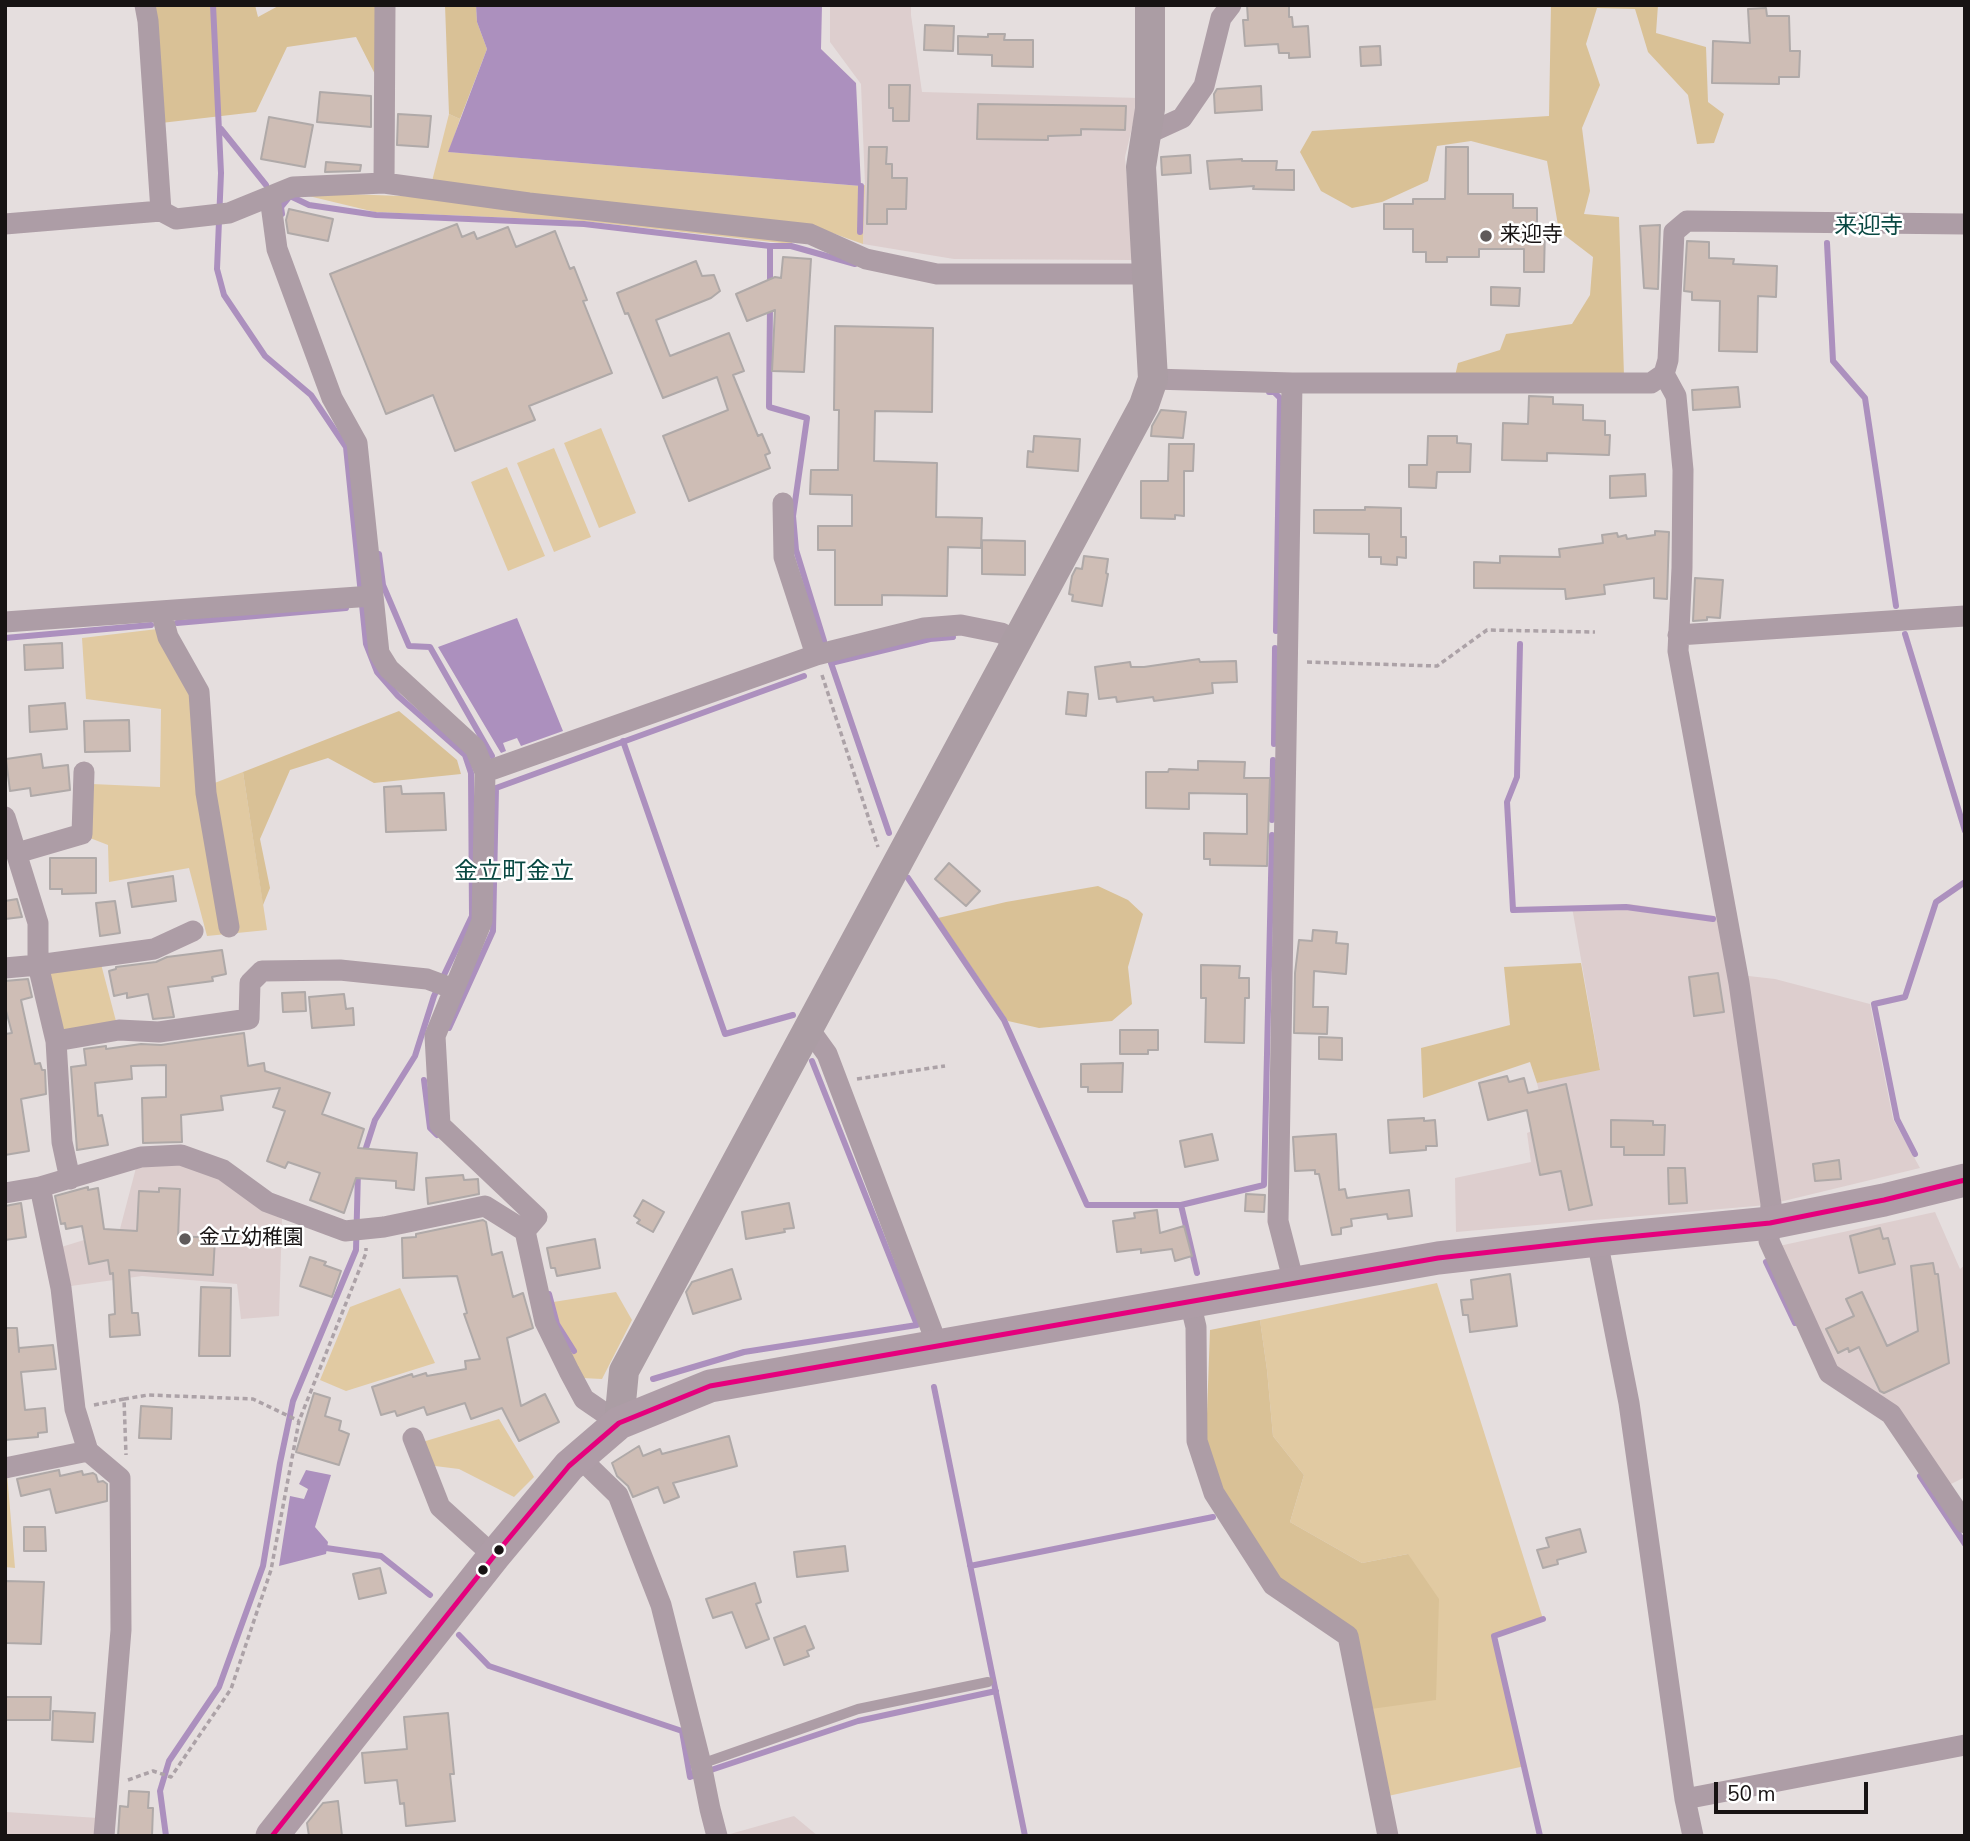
<!DOCTYPE html>
<meta charset="utf-8">
<style>
body{margin:0}
#map{position:relative;width:1970px;height:1841px;overflow:hidden;background:#e5dede;font-family:"Nunito Sans",sans-serif}
canvas{display:block}
.frame{position:absolute;inset:0;border:7px solid #171313;pointer-events:none}
.scale{position:absolute;left:1714px;top:1782px;width:154px;height:32px;box-sizing:border-box;border:4px solid #171313;border-top:0;padding-left:9px;font-size:21px;line-height:24px;white-space:nowrap;color:#171313;-webkit-text-stroke:5px #fff;paint-order:stroke}
</style>
<div id="map">
<canvas width="1970" height="1841"></canvas>
<div class="frame"></div>
<div class="scale">50 m</div>
</div>
<script>
const ctx = document.querySelector('canvas').getContext('2d');
ctx.lineJoin = 'round';
function fillPath(path, color) { ctx.fillStyle = color; ctx.fill(path, 'evenodd'); }
function stroke(path, color, width, dash) { ctx.strokeStyle = color; ctx.lineWidth = width; ctx.lineCap = dash ? 'butt' : 'round'; ctx.setLineDash(dash || []); ctx.stroke(path); }
function write(font, color, halo, rows, align = 'center') {
  ctx.font = font + ' "Nunito Sans","Noto Sans JP",sans-serif'; ctx.lineWidth = 5; ctx.setLineDash([]); ctx.textBaseline = 'middle'; ctx.strokeStyle = halo; ctx.fillStyle = color; for (const [text, x, y, turn = 0] of rows) {
    ctx.save(); ctx.translate(x, y); ctx.rotate((+turn || 0) * Math.PI / 180); ctx.textAlign = isNaN(turn) ? turn : align; if (halo) ctx.strokeText(text, 0, 0); ctx.fillText(text, 0, 0); ctx.restore();
  }
}
fillPath(new Path2D(`
 M830 5H911V15L922 92 1139 98 1125 157 1133 260 954 259 863 244 865 185 861 84 830 42Z
 M1629 904 1716 916 1731 974 1775 979 1870 1004 1893 1119 1920 1168 1767 1205 1456 1232 1455 1178 1531 1162 1527 1133 1547 1125 1537 1083 1600 1069 1572 907Z
 M175 1160 219 1175 282 1219 279 1316 241 1319 237 1284 142 1276 64 1287 58 1248 120 1229 137 1164Z
 M1935 1212 1960 1269 1965 1265V1477L1947 1486 1834 1370 1779 1246Z
 M6 1812 98 1818 97 1836H5Z
 M794 1816 818 1836H723Z`), '#ddcece');
fillPath(new Path2D(`
 M449 114 460 119 449 152 861 186 865 185 863 244 807 224 791 244 584 221 375 212 292 192 428 197Z
 M601 428 636 513 599 528 564 443Z
 M554 448 591 537 554 552 517 463Z
 M507 467 545 556 508 571 471 482Z
 M174 627 212 784 243 772 267 930 207 936 189 868 109 882 108 845 90 838 92 784 160 787 161 709 86 699 82 638Z
 M101 964 117 1025 60 1036 44 969Z
 M1437 1283 1543 1619 1494 1636 1525 1766 1388 1796 1371 1709 1408 1554 1362 1563 1290 1522 1304 1475 1273 1436 1267 1370 1260 1320Z
 M400 1288 435 1363 346 1391 320 1380 350 1307Z
 M616 1292 632 1320 602 1379 582 1378 547 1303Z
 M499 1419 534 1477 514 1497 459 1469 427 1465 419 1443Z
 M7 1473 15 1568 5 1567V1474Z`), '#e1caa2');
fillPath(new Path2D(`
 M148 5H255L258 17 280 5H388L379 82 356 37 287 47 256 112 161 123Z
 M445 5H476L477 22 487 49 460 119 449 114Z
 M1551 5H1658L1656 33 1706 47 1708 102 1724 114 1714 143 1697 144 1688 95 1648 52 1635 9 1597 8 1586 44 1600 85 1582 128 1590 191 1584 214 1619 217 1624 376H1455L1458 363 1500 350 1506 334 1572 324 1590 295 1593 257 1559 231 1547 161 1471 141 1437 146 1428 181 1382 202 1352 208 1321 191 1300 152 1312 131 1549 116Z
 M399 711 457 760 461 774 374 783 328 758 290 770 260 839 270 888 263 905 243 772Z
 M1098 886 1128 900 1143 914 1128 967 1132 1004 1112 1021 1039 1028 1008 1021 938 918 1006 902Z
 M1581 963 1600 1070 1537 1083 1530 1062 1423 1098 1421 1048 1510 1025 1504 967Z
 M1260 1320 1267 1370 1273 1436 1304 1475 1290 1522 1362 1563 1408 1554 1439 1599 1436 1700 1371 1709 1351 1628 1278 1582 1223 1493 1206 1441 1210 1330Z`), '#d9c196');
fillPath(new Path2D(`
 M476 5H822L821 49 856 83 861 186 448 152 487 49 477 22Z
 M517 618 563 731 521 746 517 738 503 743 506 751 501 753 438 647Z
 M306 1470 331 1475 315 1527 328 1542 326 1554 279 1566 290 1496 304 1499 308 1489 299 1484Z`), '#ac90be');
stroke(new Path2D(`
 M213 5 221 173 217 269 224 295 265 356 311 395 346 447 366 644 377 672 398 696 465 755 471 773 472 916 434 996 415 1056 375 1120 364 1154
 M221 129 266 185
 M282 214 281 207 290 196 309 205 376 215 584 224 770 246
 M860 232 861 186
 M1827 243 1833 361 1865 398 1896 606
 M770 287V246H791L855 264
 M770 305 769 407 807 418 793 516 796 550 824 641
 M1269 392H1274L1280 398 1276 631
 M379 554 383 585 409 646 430 647 492 756
 M177 623 346 608
 M1905 634 1965 831
 M5 638 151 625
 M1520 644 1517 777 1507 802 1513 910 1626 907 1713 919
 M623 741 725 1034 793 1015
 M1274 744 1275 648
 M1272 820 1273 760
 M889 833 831 663 930 639 953 637
 M908 878 1004 1020 1087 1205H1181
 M449 1028 493 931 496 788 804 676
 M424 1080 430 1128 437 1135
 M1915 1154 1897 1119 1874 1004 1905 997 1936 902 1965 882
 M1766 1262 1795 1323
 M1197 1273 1181 1205 1264 1185 1272 835
 M549 1294 557 1324 574 1351
 M653 1379 744 1352 917 1325 812 1061
 M934 1387 1025 1836
 M1920 1476 1965 1544
 M326 1548 381 1556 430 1595
 M970 1566 1213 1517
 M459 1635 489 1666 682 1731 690 1777 858 1721 996 1691
 M166 1836 160 1791 169 1761 219 1687 263 1566 280 1463 293 1401 356 1250 358 1171
 M1540 1836 1494 1636 1543 1619`), '#ac90be', 6);
const building = new Path2D(`
 M1247 5H1289V17H1292L1293 27 1308 26 1310 57 1289 58V53H1279L1278 44 1245 46 1243 20H1248Z
 M1766 8 1767 16H1789L1790 51H1800L1799 77H1779V84L1712 83 1713 41 1750 43 1748 9Z
 M925 25 954 26 953 51 924 50Z
 M988 34H1005L1004 40H1033V67L992 66V55L958 54V36L988 37Z
 M1380 46 1381 65 1361 66 1360 47Z
 M889 85H910L909 121H893V108H889Z
 M1261 86 1262 110 1215 113 1214 94 1217 89Z
 M320 92 371 96V127L317 122Z
 M978 104 1126 106 1125 130 1081 129V135L1048 136V140L977 139Z
 M398 114 431 116 428 147 397 145Z
 M269 117 313 125 305 167 261 159Z
 M869 147H887L886 164H892V178H907L906 209H887V224H867Z
 M1446 147H1468V194H1513V208H1537V227H1545L1544 272H1524V249H1479V257H1447V262H1426V252H1413V229H1384V204H1413V199H1445Z
 M1190 155 1191 173 1162 175 1161 157Z
 M1242 159V161H1277L1276 170H1294V190L1253 189 1254 186 1210 189 1207 161Z
 M326 162 361 165 360 171 325 172Z
 M289 209 333 219 328 241 288 233 286 220Z
 M457 224 462 237 474 232 477 239 508 227 516 247 555 231 570 269 574 267 587 300 583 301 612 373 529 406 535 420 455 451 433 395 386 414 330 274Z
 M1660 225 1658 289 1644 288 1640 226Z
 M1687 241 1709 242V258L1734 259 1733 264 1777 266 1776 297 1758 296 1757 352 1719 351 1720 301 1692 300V292L1684 291Z
 M783 257 811 259 804 372 772 371 775 310 747 321 736 294 775 277 781 278Z
 M696 261 702 276 714 275 720 291 711 298 656 320 670 356 729 333 744 371 733 375 758 436 762 434 770 453 765 455 770 468 689 501 663 436 728 410 717 377 663 398 628 313 625 314 617 293Z
 M1491 287 1520 288 1519 306 1491 305Z
 M835 326 933 328 932 412 875 411 874 461 937 463 936 517 982 518 981 548 948 547 947 596 882 595V605H835V550H818V526H852V495L810 494 811 470H838L839 410H834Z
 M1738 387 1740 407 1693 410 1692 390Z
 M1529 396 1553 397V404L1583 405V420L1605 421V435H1610L1609 455 1547 453V461L1502 460 1503 423 1528 424Z
 M1161 410 1186 412 1183 438 1151 436 1152 426Z
 M1034 436 1080 439 1078 471 1027 467 1028 451 1033 452Z
 M1428 436H1457V443L1471 444 1470 472H1437L1436 488 1409 487V465H1427Z
 M1169 444H1194L1193 471H1184V516L1175 515V519L1141 518V481H1168Z
 M1645 474 1646 496 1610 498V476Z
 M1365 507 1401 508V537H1406V558L1397 557V565L1381 564V557H1369V534L1314 533V510H1365Z
 M1655 531 1669 532 1667 599 1654 598V578L1604 585 1605 594 1566 599 1565 589 1474 588V562L1500 563V556L1560 557 1559 549 1603 543 1602 535 1617 533 1618 537 1626 535 1627 539 1655 535Z
 M982 540 1025 541V575L982 574Z
 M1084 556 1108 559 1106 573 1108 574 1102 606 1072 601 1073 595 1069 594 1072 576 1076 568 1082 569Z
 M1695 578 1723 580 1720 618 1707 617V620L1693 621Z
 M62 643 63 668 25 670 24 645Z
 M1199 659 1200 662 1236 661 1237 682 1212 683 1213 693 1154 701 1153 697 1117 702 1116 697 1099 699 1095 667 1130 662 1131 667H1144Z
 M1068 692 1088 694 1086 716 1066 714Z
 M65 703 67 729 30 732 29 706Z
 M129 720 130 751 85 752 84 721Z
 M41 754 43 768 68 765 70 790 31 796 30 788 10 791 6 759Z
 M1198 761 1245 762 1244 778H1270L1267 866 1210 865V859H1204V833L1247 834V794L1189 793V809L1146 808V772H1168L1169 769 1198 770Z
 M401 786 402 794 444 793 446 830 386 832 384 787Z
 M50 858H96V893L62 894V889H50Z
 M949 863 980 891 966 906 935 879Z
 M173 876 176 901 132 907 128 883Z
 M17 899 22 917 5 919V901Z
 M115 901 120 933 100 936 96 903Z
 M1313 930 1337 932 1336 943 1348 944 1346 974 1314 971 1313 1007H1328L1327 1034 1294 1033 1295 973 1299 940 1312 941Z
 M222 950 226 974 212 977 213 981 168 987 174 1017 153 1019 148 994 127 998V993L114 996 109 971 116 969V967L156 962 167 957Z
 M1201 965 1240 966 1239 978H1249V998H1245L1244 1043 1205 1042 1206 998H1201Z
 M1718 973 1724 1012 1694 1016 1689 977Z
 M28 979 32 997 21 1000 35 1064 40 1063 42 1070H45L46 1094 21 1099 29 1151 5 1155V1034L12 1033 5 1007V981Z
 M305 992 306 1011 283 1012 282 993Z
 M344 994 346 1009 353 1008 354 1025 312 1028 309 997Z
 M1120 1030H1158V1050H1148V1054H1120Z
 M244 1033 248 1066 264 1063 265 1071 330 1093 322 1114 364 1129 358 1148 417 1153 414 1190 396 1188V1181L356 1178 344 1213 310 1200 320 1173 288 1162 285 1168 267 1161 285 1111 273 1107 280 1088 221 1096 223 1110 181 1115 182 1142 143 1143 142 1098 166 1097V1065L131 1066 132 1079 95 1083 98 1116 102 1115 108 1145 77 1150 71 1067 86 1065 84 1049 106 1046V1049L141 1044 161 1045Z
 M1319 1037 1342 1038V1060L1319 1059Z
 M1123 1063 1122 1092H1088V1087H1081V1064Z
 M1507 1076 1509 1082 1524 1078 1528 1093 1566 1084 1592 1205 1569 1210 1561 1171 1540 1175 1527 1110 1488 1120 1479 1083Z
 M1424 1118V1121L1435 1120 1437 1146H1426V1150L1390 1153 1388 1120Z
 M1611 1120 1653 1121V1125H1665L1664 1155H1624V1147H1611Z
 M1212 1134 1218 1160 1185 1167 1180 1141Z
 M1336 1134 1339 1190 1345 1189 1347 1198 1409 1190 1412 1216 1388 1219 1387 1214 1351 1219 1352 1226 1341 1228V1234L1332 1235 1319 1174H1315V1170L1295 1171 1293 1137Z
 M1839 1160 1841 1179 1815 1181 1813 1164Z
 M1668 1168H1685L1687 1203 1669 1204Z
 M463 1175 464 1180 478 1179 479 1194 428 1204 426 1178Z
 M88 1187V1190L98 1188 104 1229 137 1231 139 1191 159 1192V1188L180 1189 178 1236 215 1238 213 1275 129 1270 132 1313H138L140 1335 110 1337 109 1315 115 1314 113 1273 110 1274 108 1260 89 1264 82 1226 66 1229 65 1223 61 1224 55 1196Z
 M1246 1194 1265 1195 1264 1212 1245 1211Z
 M643 1200 664 1212 653 1232 637 1223 640 1220 634 1216Z
 M21 1203 26 1237 5 1240V1206Z
 M789 1203 794 1228 784 1229 785 1232 746 1239 742 1212Z
 M1157 1210 1160 1233 1184 1226 1192 1256 1175 1261 1172 1249 1141 1253V1249L1117 1252 1113 1221 1135 1218 1134 1213Z
 M483 1220 486 1222 492 1255 502 1252 513 1297 523 1293 533 1328 507 1338 521 1406 545 1394 559 1422 519 1441 502 1408 471 1419 465 1403 427 1415 424 1407 397 1416 395 1411 381 1415 372 1387 412 1374 413 1377 426 1373 427 1376 466 1369 465 1361 480 1359 464 1314 467 1313 457 1276 403 1278 402 1238 416 1237V1234Z
 M1880 1228 1883 1239 1888 1238 1895 1264 1859 1273 1850 1236Z
 M595 1239 600 1268 557 1276 555 1268H551L547 1248Z
 M310 1257 326 1262 324 1265 341 1271 332 1297 300 1286Z
 M1933 1263 1935 1274H1938L1949 1363 1884 1393 1880 1391 1859 1347 1849 1352 1848 1348 1838 1353 1826 1329 1854 1316 1846 1299 1862 1292 1887 1346 1918 1331 1911 1266Z
 M732 1269 741 1299 693 1314 686 1292 692 1282Z
 M1510 1274 1517 1326 1470 1332 1468 1315H1463L1461 1300 1473 1299 1471 1280Z
 M201 1287 231 1288 230 1356H199Z
 M5 1328H17L19 1352V1348L53 1345 56 1369 21 1372 25 1410 45 1408 47 1432 38 1433V1437L5 1440Z
 M314 1393 330 1398 325 1416 341 1421 339 1430 349 1434 339 1465 296 1452Z
 M141 1406 172 1408 171 1439 139 1438Z
 M729 1436 737 1466 673 1483 679 1497 664 1503 658 1487 633 1497 628 1486 617 1476 612 1463 639 1446 643 1456 660 1449 662 1454Z
 M59 1470 60 1476 82 1471 83 1475 93 1473 96 1475 98 1482 103 1481 107 1484V1501L56 1513 50 1489 21 1496 17 1479Z
 M24 1527H45L46 1551H24Z
 M1580 1529 1586 1552 1557 1560 1558 1564 1543 1568 1537 1550 1549 1547 1546 1538Z
 M845 1546 848 1571 797 1577 794 1552Z
 M380 1568 386 1593 359 1599 353 1574Z
 M5 1581 44 1582 41 1644 5 1643Z
 M755 1583 761 1602 756 1604 769 1639 746 1648 732 1612 713 1618 706 1599Z
 M805 1626 814 1648 807 1651 809 1656 784 1665 774 1638Z
 M5 1697H51L50 1720H5Z
 M53 1711 95 1713 93 1742 52 1740Z
 M448 1713 454 1774H450L455 1821 406 1826 404 1803 400 1804 397 1780 365 1783 362 1753 407 1749 404 1717Z
 M129 1791 149 1792 148 1808H153L152 1836H118L120 1806 128 1807Z
 M338 1801 342 1836H309L307 1823 323 1803Z`);
fillPath(building, '#cebdb5');
stroke(building, '#afa9a8', 2);
stroke(new Path2D(`
 M1307 662 1437 666 1487 630 1595 632
 M822 675 878 847
 M857 1079 945 1066
 M124 1399 148 1395 253 1399 299 1421
 M94 1405 124 1399 126 1455
 M128 1780 153 1771 171 1777 231 1689 271 1570 299 1421 366 1253V1248`), '#aca2a7', 3.5, [5, 3.5]);
stroke(new Path2D(`
 M701 1764 858 1709 988 1682`), '#ad9da6', 10);
stroke(new Path2D(`
 M145 5 148 21 161 211 176 219 229 213 293 187 384 183 529 203 810 234 866 259 937 274H1147
 M1147 134 1182 118 1204 86 1221 18 1231 5
 M384 183 385 5
 M270 197 277 249 332 398 357 443 379 653 389 669 475 748 485 772 482 921 435 1036 440 1125 537 1217 525 1231
 M5 224 161 211
 M1664 374 1676 396 1683 470 1682 568 1678 651 1739 983 1771 1204 1769 1241 1829 1373 1891 1414 1965 1523
 M1153 379 1292 383H1651L1664 374 1668 360 1674 232 1687 221 1965 224
 M1292 383 1278 1221 1294 1283
 M783 503 784 557 816 655
 M161 611 168 637 199 692 206 793 229 927
 M5 622 372 596
 M1678 635 1965 616
 M485 772 816 655 924 628 961 625 1001 633 1017 641
 M5 817 38 923V965L154 949 193 931
 M17 853 82 834 84 772
 M5 968 38 965 56 1041 62 1142 70 1179
 M809 1029 827 1054 932 1331 935 1346
 M56 1041 119 1030 159 1032 249 1019 250 983 262 971 340 970 427 979 454 989
 M40 1187 61 1288 75 1409 88 1451 120 1478 121 1630 104 1836
 M5 1193 40 1187 141 1157 181 1155 223 1170 267 1202 345 1231 384 1227 485 1206 525 1231 545 1322 569 1371 584 1399 619 1423
 M1597 1240 1629 1403 1685 1799 1693 1836
 M1190 1302 1196 1327 1197 1441 1214 1493 1273 1585 1348 1636 1388 1836
 M413 1438 440 1507 494 1556
 M579 1457 618 1495 661 1605 701 1764 710 1809 717 1836
 M5 1468 88 1451
 M1685 1799 1965 1745`), '#ad9da6', 21);
stroke(new Path2D(`
 M619 1423 624 1371 1144 405 1153 379 1141 167 1150 109V5`), '#ab9da4', 30);
stroke(new Path2D(`
 M272 1836 494 1556 569 1466 619 1423 710 1386 1438 1258 1597 1240 1770 1223 1884 1200 1965 1180`), '#ae9da7', 33);
stroke(new Path2D(`
 M272 1836 494 1556 569 1466 619 1423 710 1386 1438 1258 1597 1240 1770 1223 1884 1200 1965 1180`), '#e5007d', 5);
for (const [x, y, r, color] of [
 [1486,236,7,"#5f5a5a"],
 [185,1239,7,"#5f5a5a"],
 [499,1550,6,"#171313"],
 [483,1570,6,"#171313"]
]) { const dot = new Path2D(); dot.arc(x, y, r, 0, 2 * Math.PI); ctx.fillStyle = color; ctx.fill(dot); stroke(dot, '#fff', 2.5); }
write('21px', '#171313', '#fff', [
 ["来迎寺",1500,236],
 ["金立幼稚園",199,1239]
], 'left');
write('23px', '#094842', '#fff', [
 ["来迎寺",1869,227]
]);
write('24px', '#094842', '#fff', [
 ["金立町金立",514,873]
]);
</script>
